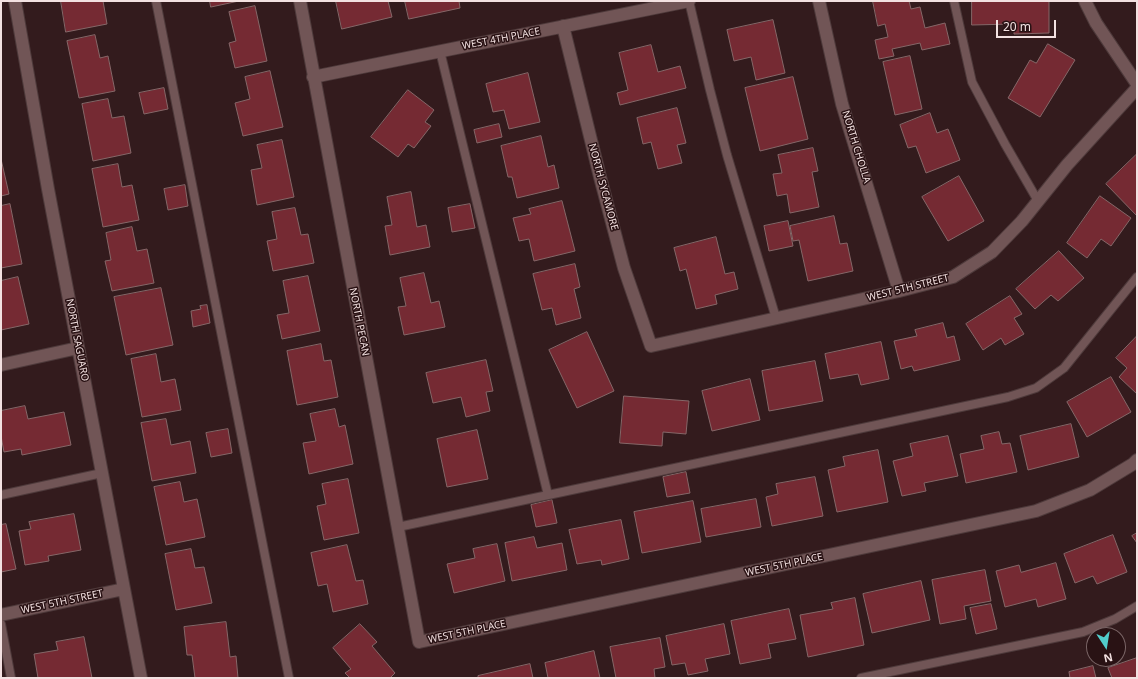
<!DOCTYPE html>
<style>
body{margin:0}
#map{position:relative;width:1138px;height:679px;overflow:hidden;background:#331b1d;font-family:"Noto Sans",sans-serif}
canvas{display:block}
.frame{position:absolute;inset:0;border:2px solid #f3e1e1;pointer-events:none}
.north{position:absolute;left:1086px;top:627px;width:40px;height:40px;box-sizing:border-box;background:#291214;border:1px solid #7a6566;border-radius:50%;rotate:168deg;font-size:11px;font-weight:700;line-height:16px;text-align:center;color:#f3e1e1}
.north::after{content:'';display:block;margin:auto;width:14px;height:18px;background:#52cdcc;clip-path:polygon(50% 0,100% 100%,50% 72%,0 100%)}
.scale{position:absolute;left:996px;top:20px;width:60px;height:18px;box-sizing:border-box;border:2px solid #f3e1e1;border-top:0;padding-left:5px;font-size:12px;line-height:14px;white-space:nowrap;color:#f3e1e1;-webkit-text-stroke:3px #291214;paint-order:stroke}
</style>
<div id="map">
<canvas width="1138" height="679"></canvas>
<div class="frame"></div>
<div class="north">N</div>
<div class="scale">20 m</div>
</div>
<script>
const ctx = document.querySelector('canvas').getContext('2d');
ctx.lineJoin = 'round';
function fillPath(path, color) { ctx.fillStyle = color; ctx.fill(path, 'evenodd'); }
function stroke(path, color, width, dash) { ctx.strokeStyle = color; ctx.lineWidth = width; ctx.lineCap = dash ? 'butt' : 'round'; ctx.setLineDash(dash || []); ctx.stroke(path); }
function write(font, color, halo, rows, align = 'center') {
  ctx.font = font + ' "Noto Sans",sans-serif'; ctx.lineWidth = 3; ctx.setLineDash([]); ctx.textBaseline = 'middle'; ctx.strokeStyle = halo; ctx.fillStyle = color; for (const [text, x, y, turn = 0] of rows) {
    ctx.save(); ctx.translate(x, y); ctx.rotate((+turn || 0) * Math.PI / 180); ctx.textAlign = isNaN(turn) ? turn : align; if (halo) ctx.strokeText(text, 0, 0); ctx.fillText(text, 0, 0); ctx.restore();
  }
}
const building = new Path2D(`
 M61 1H103L107 24 66 32Z
 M210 1H239L211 7Z
 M336 1H388L392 17 342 29Z
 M405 1H459L460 8 409 19Z
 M873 1H909L911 9 920 7 925 28 945 23 950 44 922 50 920 43 892 49 894 56 879 59 875 40 888 37 885 24 878 26Z
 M972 1H1049V33L1014 34V24L972 25Z
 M255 6 267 61 235 68 229 43 236 41 229 12Z
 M773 20 785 73 756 80 751 57 734 61 727 30Z
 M95 35 100 58 108 56 115 91 79 98 67 41Z
 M1048 44 1075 60 1040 117 1008 98 1030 60 1036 63Z
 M651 45 658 72 680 66 686 88 620 105 617 93 628 90 619 53Z
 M910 56 922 109 895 115 883 62Z
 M270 71 283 127 243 136 235 103 250 99 245 77Z
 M528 73 540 122 509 129 504 110 493 112 486 84Z
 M793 77 808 139 760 151 745 88Z
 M164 88 168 109 144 114 139 93Z
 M408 90 434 110 425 122 431 126 414 148 408 144 398 157 371 137Z
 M108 99 112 118 124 116 131 153 93 161 82 104Z
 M677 108 686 143 677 145 682 163 658 169 651 142 643 144 637 118Z
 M930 113 937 133 948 129 960 160 926 173 916 146 908 148 900 125Z
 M499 124 502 137 477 143 474 130Z
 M541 136 548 167 554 165 559 188 517 198 512 177H508L501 146Z
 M282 140 294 197 257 205 251 170 262 168 257 145Z
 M813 148 818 171 812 172 819 207 790 213 787 194 777 196 773 174 782 173 778 155Z
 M1137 154V216L1106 184Z
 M1 159 9 194 1 196Z
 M118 164 122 187 132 185 139 220 103 227 92 169Z
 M959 176 984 221 948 241 922 197Z
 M185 185 188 206 168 210 164 189Z
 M411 192 417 227 426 225 430 247 390 255 385 226 392 225 387 197Z
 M1100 196 1131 218 1111 246 1101 239 1087 258 1067 243Z
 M562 201 575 251 534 261 529 239 519 241 513 218 531 214 529 209Z
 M10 204 22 264 1 268V206Z
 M470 204 475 228 452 232 448 208Z
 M295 208 301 235 308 234 314 263 273 271 267 241 277 239 272 212Z
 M834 216 840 244 847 243 853 271 808 281 799 240 793 241 790 226Z
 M788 221 793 246 769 251 764 226Z
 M132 227 137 251 147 249 154 283 112 291 105 261 111 260 106 233Z
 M716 237 725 274 734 272 738 289 715 295 717 304 696 309 686 269 680 271 674 248Z
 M1059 251 1084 278 1058 301 1051 295 1035 309 1016 289Z
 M575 264 580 287 574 289 581 318 556 325 552 308 542 310 533 274Z
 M424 273 431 303 439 301 445 327 404 335 398 307 406 306 400 278Z
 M308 276 320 331 282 339 277 315 289 313 283 281Z
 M18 277 29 324 1 330V281Z
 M161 288 173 345 126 355 114 297Z
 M1010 296 1022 314 1014 318 1024 334 1005 345 1001 338 983 350 966 324Z
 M207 305 210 323 193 327 191 311 201 309 200 306Z
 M943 323 947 338 954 336 960 360 914 371 912 366 901 369 894 341 917 336 915 330Z
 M587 332 614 391 577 408 549 350Z
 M1137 336V394L1119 377 1127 368 1116 358Z
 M881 342 889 379 861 385 858 374 830 379 825 354Z
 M321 344 324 361 331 360 338 397 297 405 287 351Z
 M156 354 161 382 175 379 181 410 142 417 131 359Z
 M486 360 493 391 486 392 490 411 466 417 461 397 433 403 426 373Z
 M815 361 823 401 769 411 762 371Z
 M1111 377 1131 412 1087 437 1067 402Z
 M750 379 760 420 712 431 702 391Z
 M624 396 689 401 686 434 663 432 662 446 620 443Z
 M25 406 28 419 64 412 71 445 22 455 21 449 4 452 1 436V411Z
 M335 409 339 427 345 425 353 464 309 474 303 443 316 441 310 414Z
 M166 419 171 445 190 441 196 473 152 481 141 423Z
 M1071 424 1079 457 1028 470 1020 436Z
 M228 429 232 453 211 457 206 433Z
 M477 430 488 479 447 487 437 439Z
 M999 432 1002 444 1010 443 1017 472 966 483 960 454 984 449 981 436Z
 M948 436 958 476 924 483 926 491 902 496 893 461 913 456 910 444Z
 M878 450 888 502 837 512 828 470 845 466 843 457Z
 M686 472 690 493 667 497 663 477Z
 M815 477 823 516 772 526 766 497 778 494 776 484Z
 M348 479 359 533 324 540 317 506 326 504 322 484Z
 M180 482 184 502 197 499 205 537 166 545 154 487Z
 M756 499 761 527 706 537 701 509Z
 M552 500 557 523 536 527 531 505Z
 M693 501 701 542 642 553 634 512Z
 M74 514 81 550 48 556 49 561 25 565 19 531 31 529 29 522Z
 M621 520 629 559 602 565 601 560 577 564 569 530Z
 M6 524 16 569 1 572V525Z
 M1137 533V543L1132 536Z
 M1113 535 1127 572 1097 584 1093 576 1075 583 1064 554Z
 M534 537 537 548 562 543 567 570 512 581 505 543Z
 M497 544 505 581 454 593 447 564 475 558 473 549Z
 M347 545 356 581 363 580 368 604 333 612 327 584 318 586 311 553Z
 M191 549 195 568 204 567 212 603 176 610 165 554Z
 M1056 563 1066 599 1038 607 1036 599 1005 607 996 571 1019 565 1021 572Z
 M985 570 991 601 964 606 966 619 940 624 932 580Z
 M921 581 930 620 872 633 863 594Z
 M855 598 864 645 808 657 800 615 833 609 831 603Z
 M991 604 997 629 976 634 970 608Z
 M789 609 796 639 768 644 771 658 740 664 731 621Z
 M226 622 230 657 236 656 238 678H195L192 655H187L184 627Z
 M360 624 377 642 372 646 395 673 390 678H350L345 673 351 669 333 648Z
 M724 624 730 654 705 659 708 671 688 675 685 663 672 665 666 636Z
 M84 637 92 678H38L34 654 58 650 56 642Z
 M660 638 665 667 654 669 655 678H616L610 647Z
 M594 651 600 678H548L545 663Z
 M1137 658V678H1112L1108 668Z
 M530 664 533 678H478V676Z
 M1093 666 1096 678H1070L1069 672Z`);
fillPath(building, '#752a33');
stroke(building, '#856768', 1);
const service = new Path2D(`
 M156 1 289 678
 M689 1 710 90 727 155 776 318
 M954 1 972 82 1005 144 1038 201
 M440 51 548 495
 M1 495 102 473
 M398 527 1008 397 1036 388 1064 368 1137 277
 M1 624 11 678
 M861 678 1083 632 1115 619 1137 606`);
const minor = new Path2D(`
 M15 1 48 189 141 678
 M300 1 419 642 1036 511 1090 490 1133 464 1137 460
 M819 1 842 104 899 291
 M1085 1 1096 23 1137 84
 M563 26 600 177 624 268 651 346 899 291 953 277 992 252 1022 221 1067 165 1137 88
 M313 77 689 1
 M1 365 78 348
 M1 615 124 589`);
stroke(service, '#4e3a3b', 10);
stroke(minor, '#4e3a3b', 14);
stroke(service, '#715556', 8);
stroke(minor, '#715556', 12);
write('10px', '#f3e1e1', '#291214', [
 ["WEST 4TH PLACE",501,39,-11],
 ["NORTH CHOLLA",856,147,73],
 ["NORTH SYCAMORE",603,187,75],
 ["WEST 5TH STREET",908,288,-14],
 ["NORTH PECAN",359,322,79],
 ["NORTH SAGUARO",77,340,79],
 ["WEST 5TH PLACE",784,565,-12],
 ["WEST 5TH STREET",62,602,-12],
 ["WEST 5TH PLACE",467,632,-12]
]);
</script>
